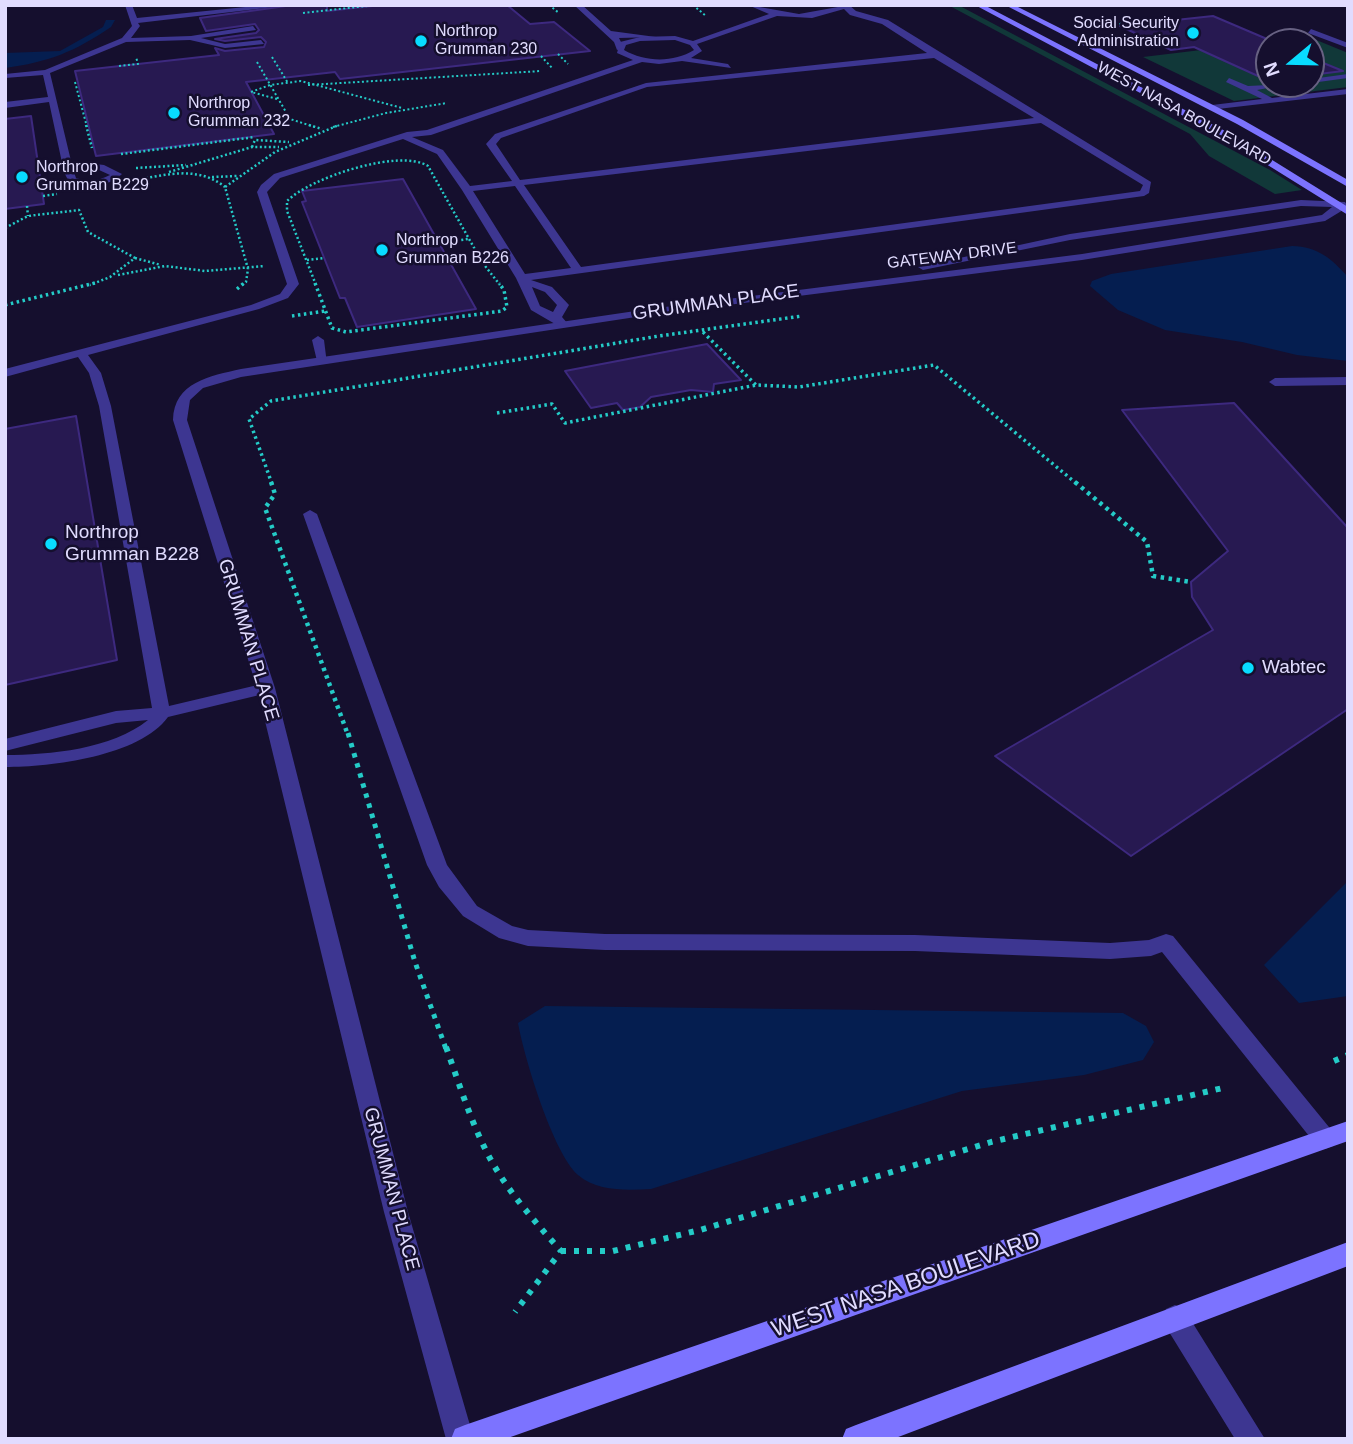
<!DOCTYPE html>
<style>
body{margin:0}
#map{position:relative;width:1353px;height:1444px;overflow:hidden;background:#150f2e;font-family:Helvetica,sans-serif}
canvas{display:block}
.frame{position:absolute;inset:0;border:7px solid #e1dcff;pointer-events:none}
.north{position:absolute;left:1255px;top:28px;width:70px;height:70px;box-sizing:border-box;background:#150f2e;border:2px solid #676182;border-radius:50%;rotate:251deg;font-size:19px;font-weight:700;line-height:28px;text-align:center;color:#e1dcff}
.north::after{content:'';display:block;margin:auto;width:24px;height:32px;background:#08dcff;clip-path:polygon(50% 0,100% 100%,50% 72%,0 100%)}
</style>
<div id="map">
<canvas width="1353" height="1444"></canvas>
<div class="frame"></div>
<div class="north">N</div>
</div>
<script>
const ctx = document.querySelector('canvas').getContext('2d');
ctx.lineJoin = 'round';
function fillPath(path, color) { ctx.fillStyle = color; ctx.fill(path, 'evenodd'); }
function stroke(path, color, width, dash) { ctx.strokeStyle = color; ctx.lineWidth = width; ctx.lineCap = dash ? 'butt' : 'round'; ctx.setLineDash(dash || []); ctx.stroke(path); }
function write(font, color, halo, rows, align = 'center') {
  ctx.font = font + ' Helvetica,sans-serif'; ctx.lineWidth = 5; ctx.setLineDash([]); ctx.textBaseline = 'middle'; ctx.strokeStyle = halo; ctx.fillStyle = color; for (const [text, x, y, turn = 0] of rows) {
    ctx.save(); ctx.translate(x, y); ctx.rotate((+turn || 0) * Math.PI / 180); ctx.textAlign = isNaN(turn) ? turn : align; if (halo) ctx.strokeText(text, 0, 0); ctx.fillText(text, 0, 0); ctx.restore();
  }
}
fillPath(new Path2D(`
 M948 5H958L1270 170 1302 190 1275 194 1209 156 1190 134Z
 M1309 37 1348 53V87L1234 101 1143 57ZM1269 42H1311V84H1269Z`), '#113839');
fillPath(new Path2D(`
 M106 20H115L111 27C74 52 49 62 5 68V53L60 51 103 27Z
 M1292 246C1318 247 1331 258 1348 277V361L1297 355 1242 342 1165 330 1118 310 1090 286 1092 281 1111 274Z
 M1348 881V996L1299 1003 1264 965Z
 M545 1006 1123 1013 1146 1026 1154 1042 1143 1060 1084 1075 962 1091 651 1189C627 1190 598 1192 578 1175 553 1153 524 1057 518 1023Z`), '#051e50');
const building = new Path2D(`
 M293 5H327V11L382 5H507L530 24 554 22 590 51 340 79 335 72 246 82 274 134 96 156 75 71 219 55 215 48 225 51 264 47 266 42 261 37 225 41 215 39 256 33 259 30 255 24 206 31 200 18Z
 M1213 16 1274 42H1269V81L1194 47 1171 50 1120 26Z
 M1311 58 1343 71 1311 75Z
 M31 116 44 204 5 209V119Z
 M403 179 476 309 357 327 345 298H340L302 202 306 201 302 191Z
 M707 344 741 380 714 384 713 392 691 390 651 397 640 407 623 410 617 403 591 408 565 371Z
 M1234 403 1348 528V709L1131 856 995 756 1213 630 1192 597 1191 582 1228 551 1122 410Z
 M76 416 117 660 5 685V429Z`);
fillPath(building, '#271951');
stroke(building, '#3d297f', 2);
stroke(new Path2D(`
 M549 5 559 13
 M693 5 706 16
 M303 13 376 5
 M1097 26 1150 21
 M558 54 568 64
 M541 56 553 69
 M272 57 288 83
 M257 62 290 119 315 127
 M119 66 138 64 136 57
 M75 82 87 127
 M308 85 541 71
 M277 99 251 92 270 85 301 81 402 108
 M333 127 386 113 447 103`), '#24cbc7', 2, [2, 2.5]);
stroke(new Path2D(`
 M86 125 92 148
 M309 125 322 129
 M252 147 255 140 289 142
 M121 154 255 137
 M136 168 186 165
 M169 172 252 147H279
 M212 177 237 176
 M137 180C167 174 199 166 225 187
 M43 196 57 194
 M27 206 28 216
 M5 228 28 216 79 210 88 232 135 258 110 277 90 285
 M1348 239V242
 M439 243 468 239
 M135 258 161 265
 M307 260 324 258
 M118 275 165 266 205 271 265 266
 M242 285 246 282 248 269 225 187 275 152 339 125
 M316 285 287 211V201C310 178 399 148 428 166L482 262 500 285`), '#24cbc7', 2.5, [2, 2.5]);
stroke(new Path2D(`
 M315 283 332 328 346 332 502 311 507 307 504 290 499 283
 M237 289 244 283
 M5 305 95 283
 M292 316 325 311
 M703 332 756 385
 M497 413 552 404 565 423 756 385 799 387 934 365 1077 484
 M272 484 249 419 271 401 659 336 802 316`), '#24cbc7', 3.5, [2.5, 3.5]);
stroke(new Path2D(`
 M271 482 275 494 265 508 348 735
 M1075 482 1147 542 1153 576 1191 582`), '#24cbc7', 4.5, [3.5, 4.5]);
stroke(new Path2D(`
 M348 733 415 962 446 1049`), '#24cbc7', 5, [4.5, 6]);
stroke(new Path2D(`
 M446 1047C460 1086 472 1126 492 1162 510 1194 537 1224 561 1251L515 1312
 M1334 1061 1348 1055
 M561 1251H613L700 1230 991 1142 1227 1087`), '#24cbc7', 6, [5, 8]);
fillPath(new Path2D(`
 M125 5H132L137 18 265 5H291L138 23 140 26 131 38 191 36 253 26 256 30 201 38 225 44 261 40 264 44 225 48 190 40 126 42 50 73 71 161 104 165 122 174C107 188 87 188 69 182L64 172 49 102 5 108V102L48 97 43 75 5 78V74L45 70 122 38 132 26ZM72 166 99 170 110 175C99 181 88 182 76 178Z
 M748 5 799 14 849 5 856 11 888 20 1151 182 1149 193 1144 196 531 280 552 287 569 305 562 317 568 324 562 328 531 310 516 278 462 190 437 154 403 139 280 178 267 192 299 284 288 298 259 309 88 355 101 373 111 406 169 706 266 683 275 688 272 692 168 717C140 756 51 767 5 767V755C50 755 112 749 148 720L116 723 5 751V739L116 711 152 708 99 406 89 373 78 357 5 377V369L251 305 280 294 287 284 257 192 261 185 274 174 407 132 427 130 633 60 617 53 620 42 640 37 675 36 693 41 769 14ZM844 9 850 15 882 24 927 53 646 83 495 134 486 144 512 181 470 186 443 150 412 137 431 135 642 62 659 64 682 61 731 68 728 64 691 58 702 51 697 44 777 16 812 18ZM675 40 690 45 694 50C673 63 645 62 624 50L626 45 640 41ZM934 58 1034 118 520 180 496 144 501 138 647 87ZM1041 123 1143 185 1140 191 581 267 524 185ZM515 186 571 268 525 274 473 191ZM532 287 545 292 557 305 553 312 540 306Z
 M1311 29 1348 43V48L1308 33Z
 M1348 74V78L1311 83V79Z
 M1229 78 1248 86 1289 84 1257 90 1272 98 1348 89V94L1209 110 1212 105 1262 99 1226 82Z
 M318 336 324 340 327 364 317 361 312 340Z
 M1348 377V385L1275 386 1269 382 1275 378Z
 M310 510 317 514 447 865 477 906 512 926 528 930 605 934 915 935 1110 943 1149 940 1166 934 1173 936 1333 1132 1337 1139 1333 1146 1325 1149 1317 1146 1162 952 1151 956 1110 959 915 951 605 950 528 946 499 938 463 916 439 887 427 865 303 514Z
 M1175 1305 1184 1309 1265 1439H1235L1166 1327 1162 1318 1166 1309Z`), '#3d3691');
fillPath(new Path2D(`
 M574 5H582L611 31 656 37 619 38 624 48 617 50 614 42Z
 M1301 200 1345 202 1348 207 1325 221 1082 260 649 315 241 377 203 388 190 400 187 420 275 688 408 1212 474 1439H446L384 1212 257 688 173 420C174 382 210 376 241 369L649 309 1082 254 1322 215 1332 207 1301 206 1070 240 923 270 918 267 1070 234Z`), '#3d3691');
fillPath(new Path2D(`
 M975 5H984L1227 132 1348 207V215L1221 136Z
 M1005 5H1014L1243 120 1348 180V187L1237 124Z
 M1348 1121V1141L505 1439H451L455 1429 465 1425Z
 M1348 1242V1266L893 1439H842L846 1429 856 1425Z`), '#7c73ff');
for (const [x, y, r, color] of [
 [1193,33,7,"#08dcff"],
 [421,41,7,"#08dcff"],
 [174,113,7,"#08dcff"],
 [22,177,7,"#08dcff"],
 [382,250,7,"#08dcff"],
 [51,544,7,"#08dcff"],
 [1248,668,7,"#08dcff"]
]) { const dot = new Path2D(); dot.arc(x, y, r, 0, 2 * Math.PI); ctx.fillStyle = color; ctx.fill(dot); stroke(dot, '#150f2e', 2.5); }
write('16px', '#e1dcff', '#150f2e', [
 ["Social Security",1179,24,"right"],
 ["Administration",1179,42,"right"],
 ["Northrop",435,32],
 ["Grumman 230",435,50],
 ["Northrop",188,104],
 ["Grumman 232",188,122],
 ["Northrop",36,168],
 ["Grumman B229",36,186],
 ["Northrop",396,241],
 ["Grumman B226",396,259]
], 'left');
write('16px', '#e1dcff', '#150f2e', [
 ["WEST NASA BOULEVARD",1184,114,29],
 ["GATEWAY DRIVE",952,256,-7]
]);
write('19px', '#e1dcff', '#150f2e', [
 ["GRUMMAN PLACE",716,303,-8],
 ["GRUMMAN PLACE",248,640,73],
 ["GRUMMAN PLACE",391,1189,75]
]);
write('19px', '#e1dcff', '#150f2e', [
 ["Northrop",65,533],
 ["Grumman B228",65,555],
 ["Wabtec",1262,668]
], 'left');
write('23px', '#e1dcff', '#150f2e', [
 ["WEST NASA BOULEVARD",906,1285,-19]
]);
</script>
